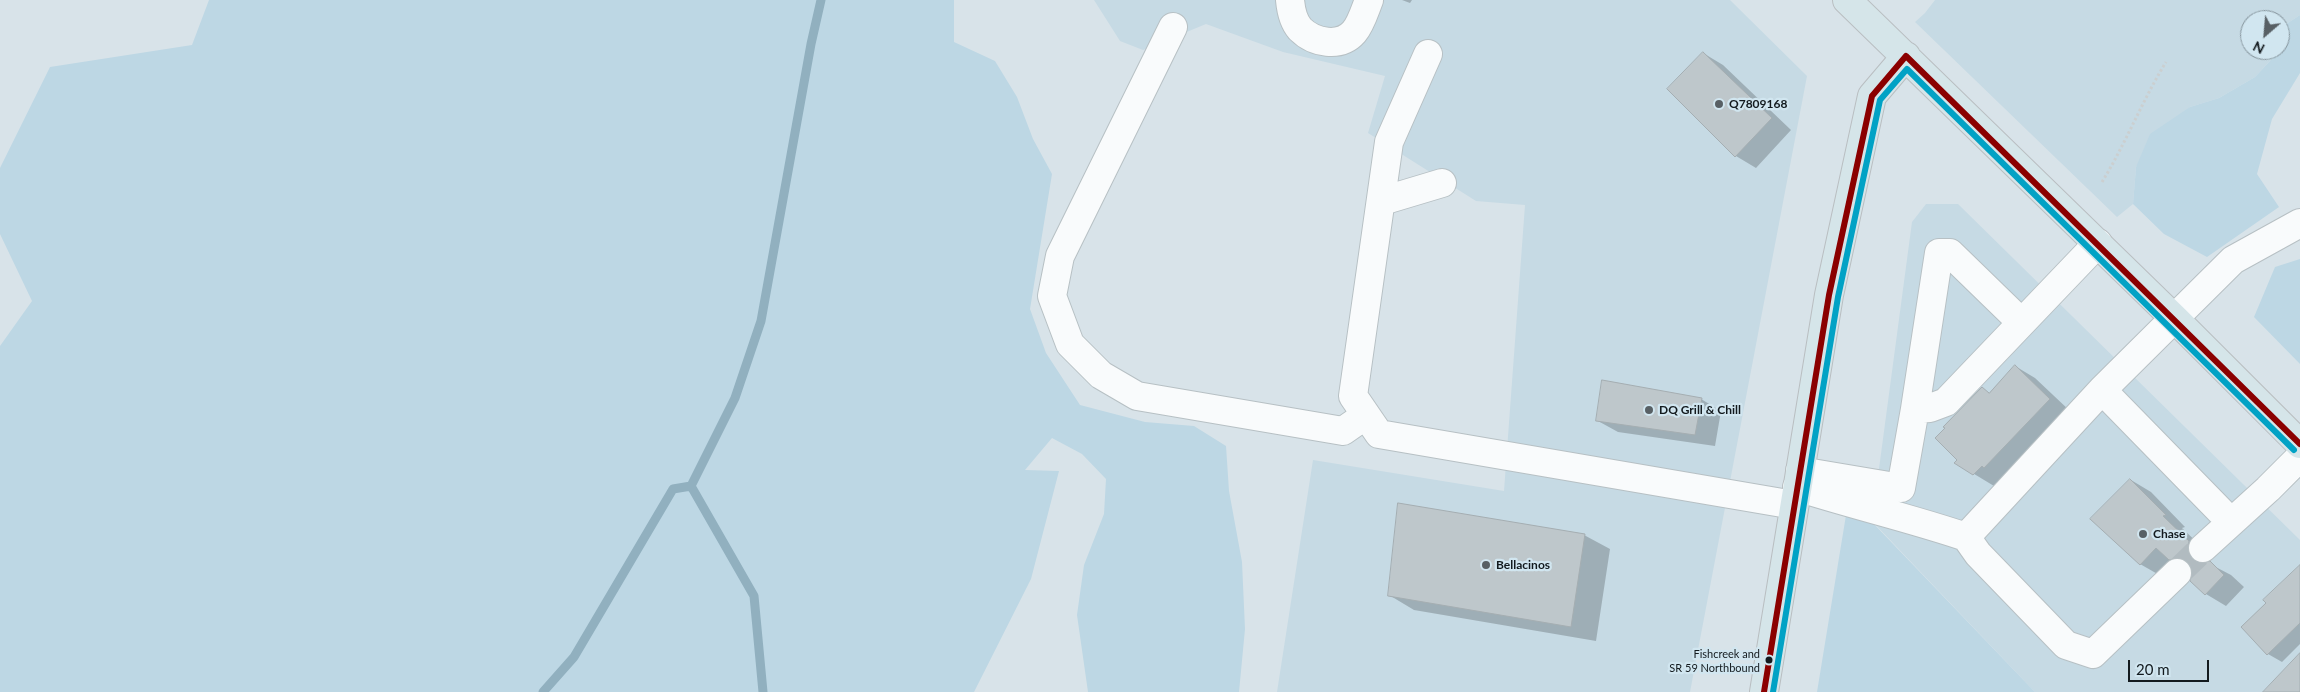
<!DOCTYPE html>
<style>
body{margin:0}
#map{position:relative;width:2300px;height:692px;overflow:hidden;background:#d8e3e9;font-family:Lato,sans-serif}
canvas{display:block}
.north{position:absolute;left:2240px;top:10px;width:50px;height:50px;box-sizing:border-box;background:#d1e6f0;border:1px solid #85949c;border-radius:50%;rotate:207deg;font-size:14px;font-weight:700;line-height:20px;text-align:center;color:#131a1e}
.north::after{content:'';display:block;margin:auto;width:18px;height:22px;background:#586065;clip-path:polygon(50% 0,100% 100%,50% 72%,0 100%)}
.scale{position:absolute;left:2128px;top:660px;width:81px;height:22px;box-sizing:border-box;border:2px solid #131a1e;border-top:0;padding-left:6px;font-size:15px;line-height:18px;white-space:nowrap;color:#131a1e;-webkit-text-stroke:4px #d1e6f0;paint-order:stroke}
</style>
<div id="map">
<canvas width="2300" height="692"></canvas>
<div class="north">N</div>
<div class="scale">20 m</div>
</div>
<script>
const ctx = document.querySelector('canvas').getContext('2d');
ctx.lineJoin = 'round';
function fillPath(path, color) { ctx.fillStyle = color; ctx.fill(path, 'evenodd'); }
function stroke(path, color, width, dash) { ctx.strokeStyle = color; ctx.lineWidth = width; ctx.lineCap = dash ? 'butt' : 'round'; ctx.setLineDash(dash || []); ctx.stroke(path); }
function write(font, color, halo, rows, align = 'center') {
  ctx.font = font + ' Lato,sans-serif'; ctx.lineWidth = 4.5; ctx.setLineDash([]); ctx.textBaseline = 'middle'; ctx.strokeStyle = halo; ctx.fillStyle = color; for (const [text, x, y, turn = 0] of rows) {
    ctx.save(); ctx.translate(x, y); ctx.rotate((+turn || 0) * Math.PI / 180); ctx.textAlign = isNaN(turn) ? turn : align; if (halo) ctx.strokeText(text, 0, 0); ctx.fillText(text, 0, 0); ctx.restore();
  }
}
fillPath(new Path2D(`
 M1094 0H1730L1807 76 1690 692H1277L1313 460 1504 491 1525 205 1476 201 1368 133 1385 76 1283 52 1206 24 1143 50 1120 41Z
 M1935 0H2300V15L2280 28V20H2250V50H2278V52L2255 77 2219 98 2190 107 2136 167 2133 204 2117 217 1915 22 1925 13Z
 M1926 204H1958L2300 540V692H2035L1872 521 1912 222Z`), '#c6dae4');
fillPath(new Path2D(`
 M209 0H954V42L995 61 1017 97 1033 139 1052 174 1030 309 1046 353 1080 405 1145 422 1194 426 1226 446 1229 491 1242 562 1245 629 1239 692H1088L1077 615 1084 565 1104 514 1106 479 1082 454 1052 438 1025 470 1059 471 1031 579 974 692H0V346L32 301 0 234V168L50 67 192 45Z
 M2300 15V73L2272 119 2257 174 2279 207 2207 257 2164 234 2133 204 2136 167 2150 134 2190 107 2219 98 2255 77 2280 50V28Z
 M2300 259V364L2254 317 2275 267Z
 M1848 503 1872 522 2035 692H1817Z`), '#bdd7e4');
fillPath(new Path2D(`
 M1402 0H1412L1410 3Z
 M1703 53 1723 65 1791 130 1756 168 1736 156Z
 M2015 366 2035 378 2070 411 2005 479 2002 477 1994 486 1956 463 1982 389 1990 394Z
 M1701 399 1721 411 1715 446 1618 432 1598 421Z
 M2131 480 2151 492 2185 527 2182 528 2209 554 2208 563 2231 575 2244 587 2226 606 2206 594 2193 571 2161 576 2140 564Z
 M1584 535 1610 549 1596 641 1414 610 1389 595Z
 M2300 579V644L2282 662 2268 654V603Z`), '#0003');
stroke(new Path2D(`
 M691 486 754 596 763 692
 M543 692 574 657 673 489 691 486 735 398 761 321 811 44 821 0`), '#91b0bf', 9);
const building = new Path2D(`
 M1703 52 1772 118 1735 157 1667 89Z
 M2015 365 2050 399 1984 468 1982 466 1973 475 1954 463 1957 460 1935 438 1945 428 1943 427 1982 387 1989 393Z
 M1602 380 1702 398 1695 435 1596 421Z
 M2130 479 2166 515 2163 516 2189 541 2188 551 2192 559 2199 563 2210 561 2224 575 2205 595 2190 581 2192 570 2188 562 2181 558 2169 560 2156 548 2140 565 2090 519Z
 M1398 503 1585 534 1571 627 1388 596Z
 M2300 565V623L2267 655 2241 627 2266 603 2263 600Z
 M2300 653V692H2263Z`);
fillPath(building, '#bec7cb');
stroke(building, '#a5aeb2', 1);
stroke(new Path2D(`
 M2177 573 2203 548`), '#b1bbc0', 28, [28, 14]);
const minor = new Path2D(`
 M1290 0C1291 11 1293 21 1300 29 1314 43 1340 48 1354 32 1361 24 1365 10 1369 0
 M1173 27 1060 256 1052 296 1070 344 1101 375 1137 396 1343 431 1366 415
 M1428 54 1389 142 1353 396 1379 434 1794 505
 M1382 201 1442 183
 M2021 322 1950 253H1939L1915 409 1930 408 1946 402 2098 243
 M2102 390 2231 522
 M1800 471 1901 488 1915 409
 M1797 487C1853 505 1910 518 1966 537
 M2203 548 2268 489 2300 457
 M2177 573 2093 654 2066 645 1978 554 1966 537 2102 390 2233 260 2300 223`);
const major = new Path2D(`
 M1847 0 2175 319 2300 444
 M1764 692 1829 295 1872 96 1906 56`);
stroke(minor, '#b7c0c4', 30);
stroke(major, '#b9bec1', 30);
stroke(new Path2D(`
 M2102 182C2126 143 2142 101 2166 62`), '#cbcfd0', 3, [2.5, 2.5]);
stroke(minor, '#f9fbfc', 28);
stroke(major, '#d5e5e9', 28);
stroke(new Path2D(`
 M1764 692 1829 295 1872 96 1906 56 2300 444`), '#8b0000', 6);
stroke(new Path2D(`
 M1773 692 1838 297 1880 100 1907 69 2294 450`), '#01a2c5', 6);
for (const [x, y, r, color] of [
 [1719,104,5,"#586065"],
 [1649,410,5,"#586065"],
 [2143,534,5,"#586065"],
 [1486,565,5,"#586065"],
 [1769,660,4.5,"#131a1e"]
]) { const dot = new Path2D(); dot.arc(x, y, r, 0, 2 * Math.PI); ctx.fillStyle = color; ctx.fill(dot); stroke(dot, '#d1e6f0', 2); }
write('11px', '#131a1e', '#d1e6f0', [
 ["Fishcreek and",1760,654],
 ["SR 59 Northbound",1760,668]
], 'right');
write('bold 12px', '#131a1e', '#d1e6f0', [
 ["Q7809168",1729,104],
 ["DQ Grill & Chill",1659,410],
 ["Chase",2153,534],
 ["Bellacinos",1496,565]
], 'left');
</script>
